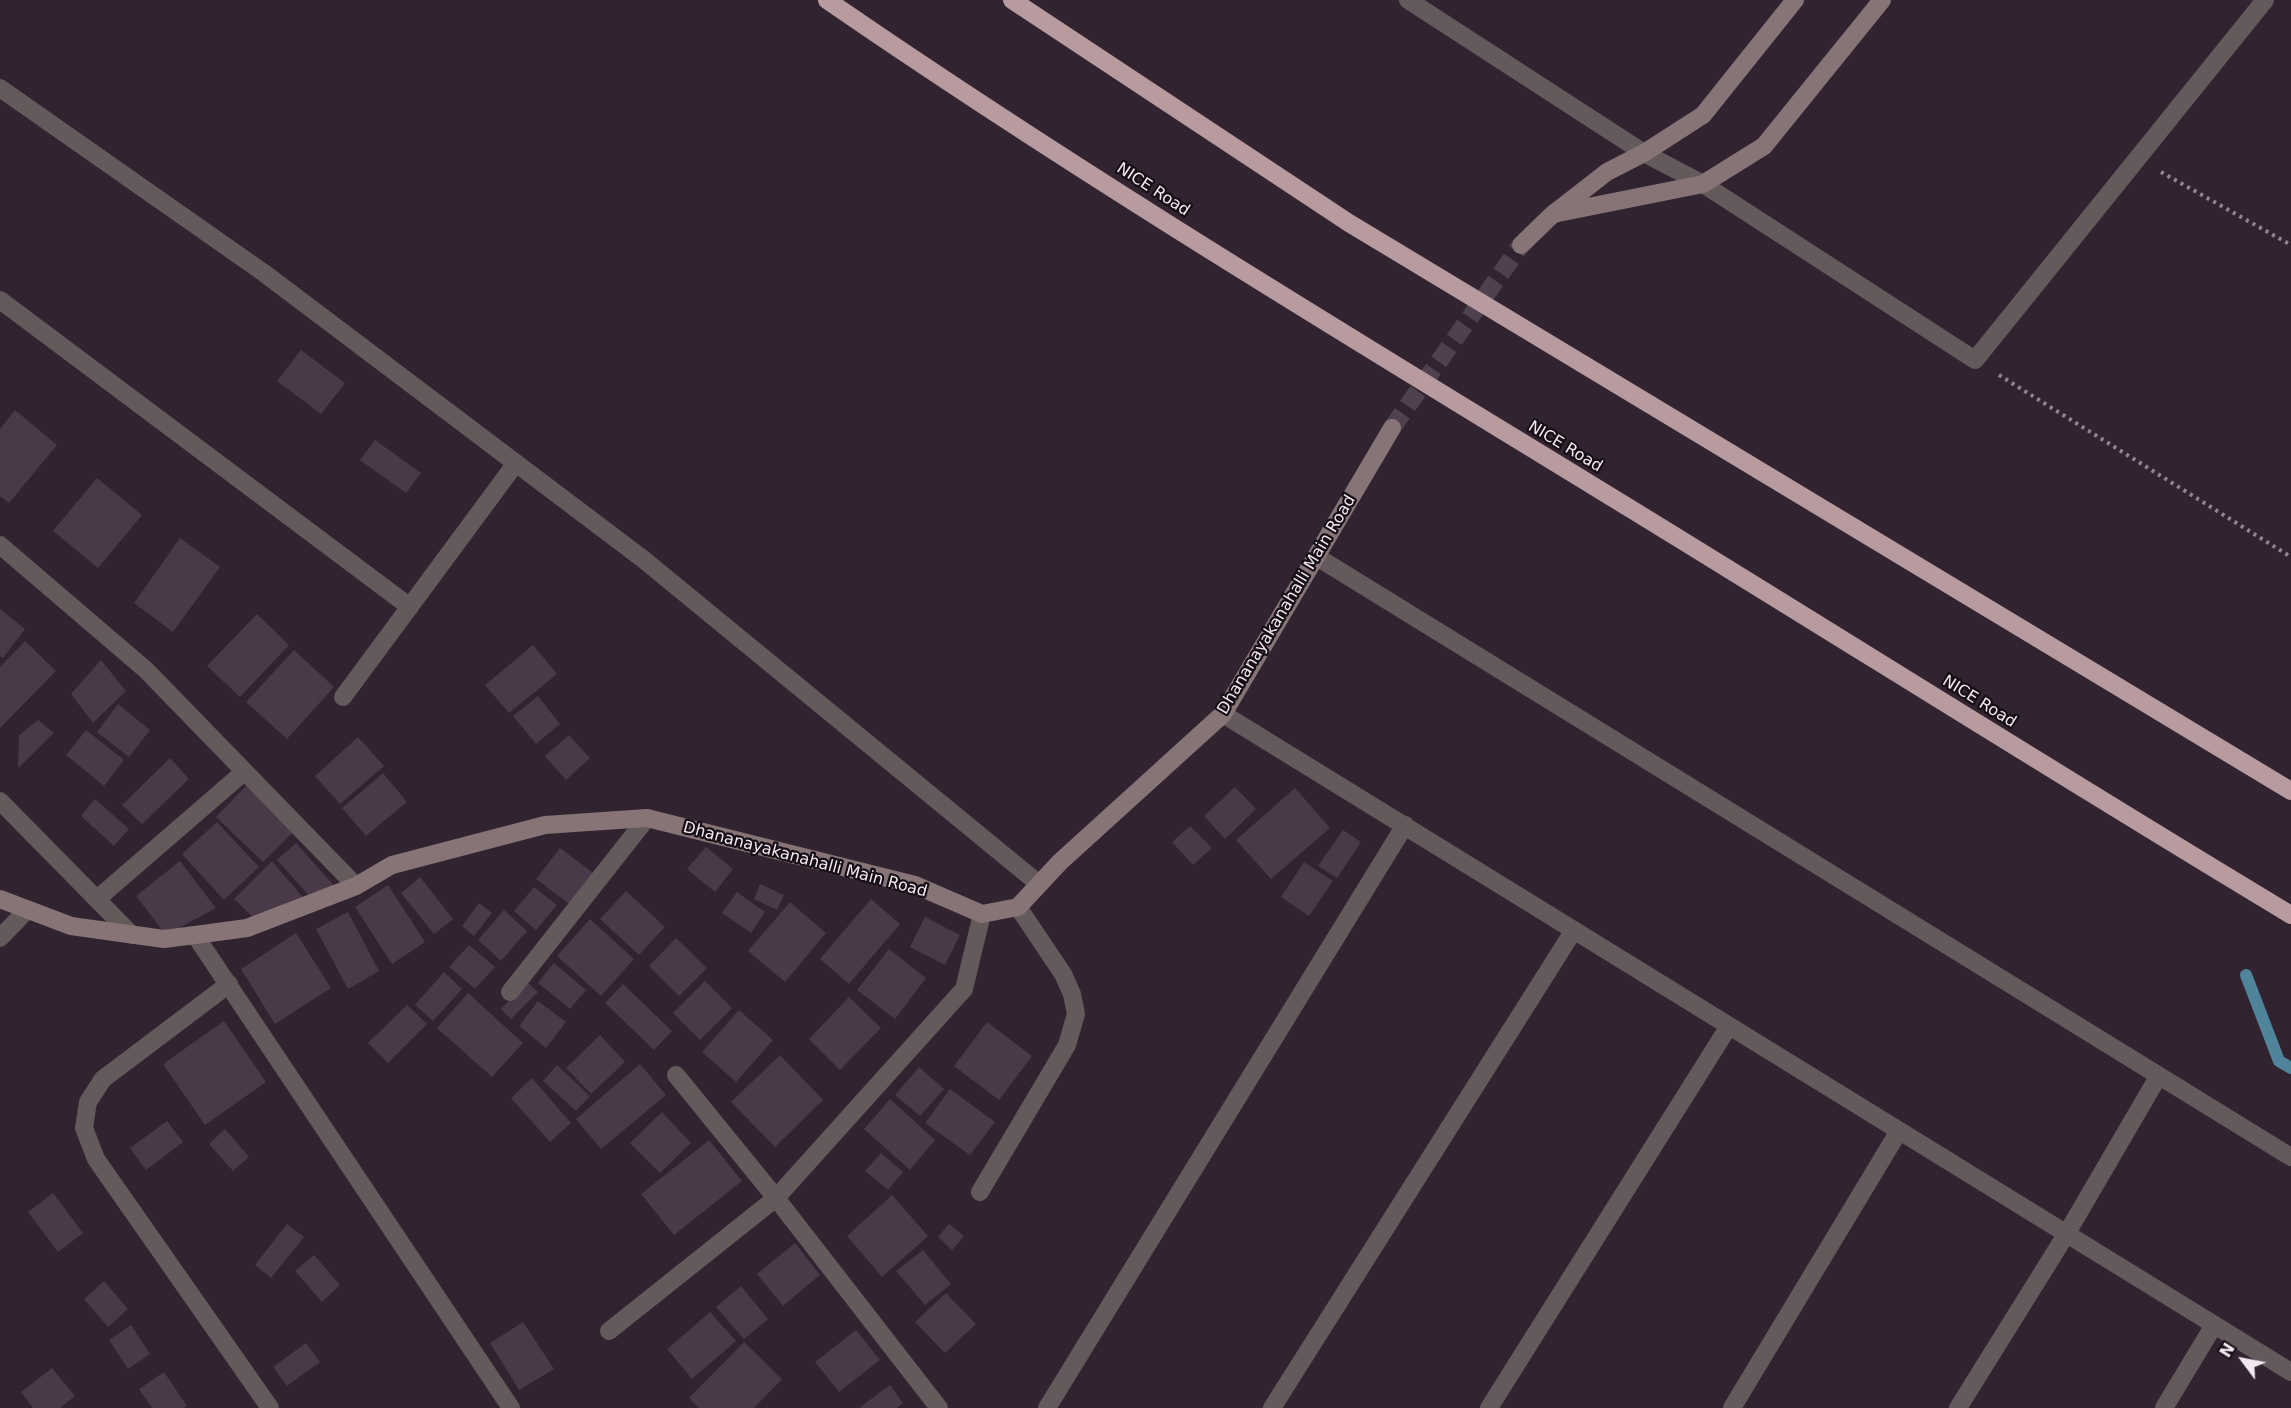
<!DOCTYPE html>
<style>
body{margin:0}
#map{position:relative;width:2291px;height:1408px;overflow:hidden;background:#322331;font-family:"DejaVu Sans",sans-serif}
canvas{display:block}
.north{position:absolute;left:2213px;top:1330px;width:60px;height:60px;-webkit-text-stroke:4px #160f15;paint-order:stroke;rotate:302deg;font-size:16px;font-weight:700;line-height:24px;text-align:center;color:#f2e8f1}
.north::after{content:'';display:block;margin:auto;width:21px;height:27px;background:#f2e8f1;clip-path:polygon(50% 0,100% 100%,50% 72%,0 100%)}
</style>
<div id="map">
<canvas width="2291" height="1408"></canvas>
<div class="north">N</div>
</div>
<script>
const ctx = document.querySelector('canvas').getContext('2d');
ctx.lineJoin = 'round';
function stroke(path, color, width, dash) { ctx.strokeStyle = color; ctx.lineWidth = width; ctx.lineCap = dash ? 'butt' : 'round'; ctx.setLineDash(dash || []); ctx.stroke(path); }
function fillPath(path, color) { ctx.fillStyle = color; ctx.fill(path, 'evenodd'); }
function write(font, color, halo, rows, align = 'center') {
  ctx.font = font + ' "DejaVu Sans",sans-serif'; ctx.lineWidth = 4.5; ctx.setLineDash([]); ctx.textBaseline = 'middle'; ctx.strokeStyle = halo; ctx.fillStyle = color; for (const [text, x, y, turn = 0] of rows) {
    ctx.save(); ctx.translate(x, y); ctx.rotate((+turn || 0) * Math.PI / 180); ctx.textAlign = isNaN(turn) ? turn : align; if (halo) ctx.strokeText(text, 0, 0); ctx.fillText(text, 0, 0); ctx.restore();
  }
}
stroke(new Path2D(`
 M2246 975 2279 1061 2291 1068`), '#50849b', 12);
fillPath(new Path2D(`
 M301 350 345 383 321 414 277 381Z
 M15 410 57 445 9 503 0 496V429Z
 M375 440 421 473 406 493 360 460Z
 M97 478 142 515 98 568 53 531Z
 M180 538 220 567 173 632 134 603Z
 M0 609 25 629 3 658 0 656Z
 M257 614 289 645 240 697 207 666Z
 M25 641 56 671 0 728V667Z
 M533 645 557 674 509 713 485 685Z
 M294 650 334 687 287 739 246 702Z
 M101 660 126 691 93 723 71 694Z
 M538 696 560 724 536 744 513 716Z
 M118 704 150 730 129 757 97 732Z
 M38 720 54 733 18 768 19 735Z
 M86 730 124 760 104 786 66 755Z
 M569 735 590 758 566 780 545 756Z
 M358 737 384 766 340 804 315 776Z
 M170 758 189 779 142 824 122 805Z
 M383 773 407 802 366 836 342 808Z
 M246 786 293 832 263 862 216 817Z
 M1235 787 1256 809 1225 839 1204 816Z
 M1295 788 1330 828 1271 879 1236 840Z
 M95 799 129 829 114 846 81 816Z
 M217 822 259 867 224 900 182 854Z
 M1190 826 1212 848 1193 865 1172 842Z
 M1343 830 1361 842 1337 878 1318 866Z
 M296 843 337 889 312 899 277 860Z
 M706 847 733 869 715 892 687 869Z
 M560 848 596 875 573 907 536 879Z
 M180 861 216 908 166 935 136 896Z
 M272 861 306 901 257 921 234 899Z
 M1304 862 1333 881 1309 916 1281 897Z
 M420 877 453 919 434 934 401 893Z
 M760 884 784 895 777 910 754 899Z
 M388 885 425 942 392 964 355 907Z
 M534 887 557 905 536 930 514 911Z
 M626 891 665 927 639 955 600 919Z
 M737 892 765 912 751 933 722 913Z
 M871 899 900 924 849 984 820 959Z
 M790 902 826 933 785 982 748 951Z
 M479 903 492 913 474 936 462 926Z
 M504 910 527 931 501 961 478 940Z
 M348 912 379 971 348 989 316 929Z
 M925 917 960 935 945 965 910 947Z
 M590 919 634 959 601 996 557 956Z
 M296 933 331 988 275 1024 241 969Z
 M676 938 707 968 679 996 649 966Z
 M469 945 495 967 475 989 449 967Z
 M889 949 926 978 895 1019 857 990Z
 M554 963 586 990 570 1009 538 983Z
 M444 972 462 989 433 1021 415 1005Z
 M705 981 732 1008 700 1040 673 1013Z
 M527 982 538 992 511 1019 501 1009Z
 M623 984 672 1031 654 1050 605 1003Z
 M468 993 523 1043 492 1077 437 1028Z
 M849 997 881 1028 840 1070 809 1039Z
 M538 1001 566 1022 546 1048 519 1026Z
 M407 1005 427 1024 388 1063 368 1043Z
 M739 1010 773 1040 736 1082 702 1052Z
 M224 1021 266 1082 205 1125 163 1064Z
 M987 1022 1032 1056 999 1100 954 1066Z
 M600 1035 625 1062 591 1094 566 1068Z
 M780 1055 823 1100 775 1147 731 1102Z
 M640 1064 666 1095 601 1149 576 1119Z
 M557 1065 590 1096 576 1111 543 1081Z
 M919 1067 944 1089 920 1116 895 1095Z
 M532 1078 571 1123 550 1142 511 1098Z
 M950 1089 995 1122 970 1155 925 1123Z
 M890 1099 935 1140 910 1170 864 1129Z
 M662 1112 691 1143 660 1173 630 1143Z
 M167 1121 183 1142 146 1170 130 1148Z
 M225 1129 249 1157 233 1171 209 1144Z
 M709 1140 742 1181 674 1235 641 1194Z
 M881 1153 903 1172 888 1190 865 1171Z
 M53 1193 83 1233 58 1252 28 1212Z
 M892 1195 928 1236 882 1277 847 1236Z
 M287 1224 304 1237 271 1278 255 1265Z
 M949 1224 964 1236 952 1250 938 1237Z
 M795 1243 820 1275 783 1306 757 1274Z
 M923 1250 951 1284 925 1305 896 1271Z
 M314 1255 340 1285 322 1302 295 1271Z
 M104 1281 128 1309 108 1327 84 1299Z
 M741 1286 768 1319 744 1339 716 1307Z
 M946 1293 976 1324 945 1353 915 1322Z
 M710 1312 736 1341 692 1379 667 1349Z
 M523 1322 554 1369 519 1390 490 1343Z
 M131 1325 150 1354 128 1369 109 1340Z
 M856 1330 880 1360 839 1392 815 1362Z
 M744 1342 782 1379 754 1408H699L689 1398Z
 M306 1343 320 1362 287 1386 273 1367Z
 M52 1368 75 1396 60 1408H33L21 1392Z
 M164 1372 187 1406 183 1408H152L139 1389Z
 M890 1385 903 1403 897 1408H859Z`), '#4a3948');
stroke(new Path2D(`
 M1392 428 1521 245`), '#4f414e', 18, [18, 9]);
stroke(new Path2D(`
 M2161 172 2291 245
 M1999 375 2291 557`), '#928691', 4, [3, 4.5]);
stroke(new Path2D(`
 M1408 0 1644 153 1703 184 1975 360 2265 0
 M0 88 264 273 643 559 1039 884
 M0 300 410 607
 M0 545 146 670 356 886
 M1317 557 2291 1157
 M343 697 516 463
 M1223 714 2291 1372
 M0 801 132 935
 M97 899 244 772
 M195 935 511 1408
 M0 938 27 910
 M229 984 103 1079 88 1102 84 1128 96 1159 270 1408
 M510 992 647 818
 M676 1075 776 1198 939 1408
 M980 1192 1067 1045 1076 1014 1072 994 1063 974 1018 907
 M609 1331 776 1198 964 989 982 914
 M1047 1408 1405 825
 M1272 1408 1574 930
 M1489 1408 1729 1026
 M1732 1408 1899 1131
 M1958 1408 2067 1233 2158 1077
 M2164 1408 2214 1325`), '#64595b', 18);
stroke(new Path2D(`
 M1553 214 1703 184 1764 146 1882 0
 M1521 245 1553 214 1607 172 1644 153 1703 115 1795 0
 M0 899 71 926 164 939 195 935 247 928 356 886 392 865 545 825 647 818 915 885 982 914 1018 907 1060 862 1223 714 1392 428`), '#867477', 18);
stroke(new Path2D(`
 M827 0C1087 179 1357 341 1626 506 1848 642 2068 781 2291 915
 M1012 0 1349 223 2291 791`), '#b79b9f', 18);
write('16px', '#f2e8f1', '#160f15', [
 ["NICE Road",1153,190,33],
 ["NICE Road",1565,447,31],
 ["Dhananayakanahalli Main Road",1287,605,-59],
 ["NICE Road",1979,702,32],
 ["Dhananayakanahalli Main Road",805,860,15]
]);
</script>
